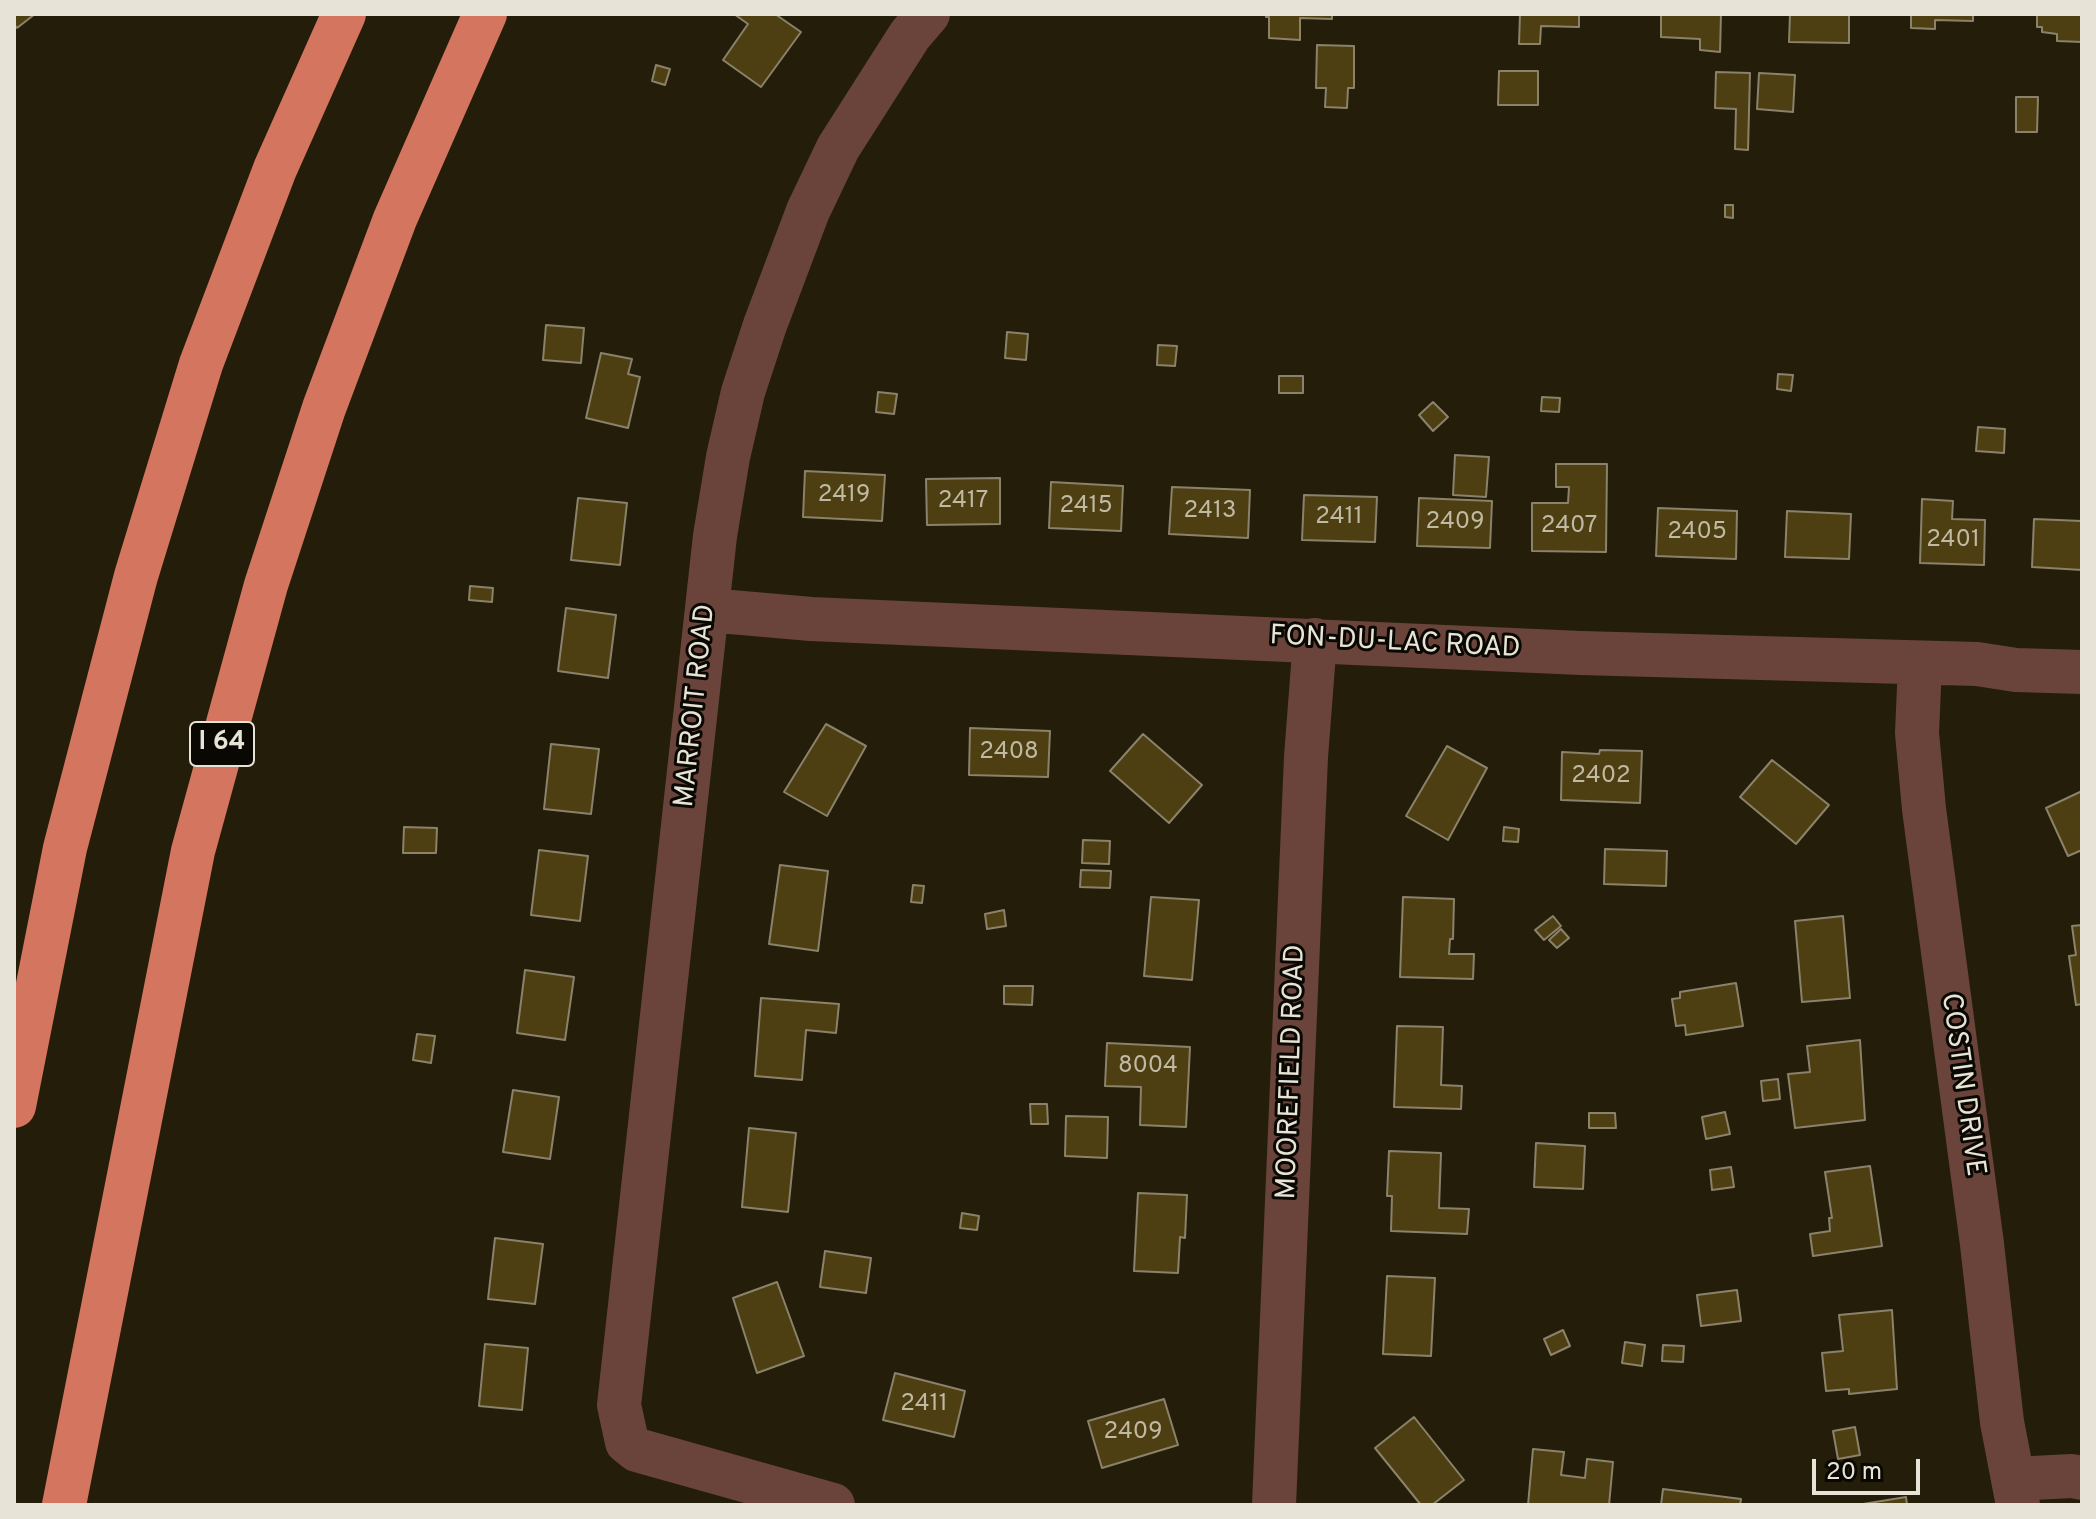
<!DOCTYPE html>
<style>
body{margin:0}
#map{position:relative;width:2096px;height:1519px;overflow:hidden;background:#241d09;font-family:Overpass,sans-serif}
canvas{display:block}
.frame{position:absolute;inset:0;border:16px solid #e7e3d6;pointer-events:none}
.scale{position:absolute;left:1812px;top:1459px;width:108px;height:36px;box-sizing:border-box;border:4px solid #e7e3d6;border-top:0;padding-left:10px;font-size:24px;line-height:28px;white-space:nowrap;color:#e7e3d6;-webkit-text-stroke:6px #0a0802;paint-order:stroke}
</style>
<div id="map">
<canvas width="2096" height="1519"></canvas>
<div class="frame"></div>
<div class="scale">20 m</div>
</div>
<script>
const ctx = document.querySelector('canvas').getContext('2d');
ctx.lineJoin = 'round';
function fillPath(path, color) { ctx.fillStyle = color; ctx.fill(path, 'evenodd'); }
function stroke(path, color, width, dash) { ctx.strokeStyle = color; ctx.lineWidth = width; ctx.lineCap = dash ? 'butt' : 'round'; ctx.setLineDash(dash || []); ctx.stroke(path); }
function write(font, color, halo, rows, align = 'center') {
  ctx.font = font + ' Overpass,sans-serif'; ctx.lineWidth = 6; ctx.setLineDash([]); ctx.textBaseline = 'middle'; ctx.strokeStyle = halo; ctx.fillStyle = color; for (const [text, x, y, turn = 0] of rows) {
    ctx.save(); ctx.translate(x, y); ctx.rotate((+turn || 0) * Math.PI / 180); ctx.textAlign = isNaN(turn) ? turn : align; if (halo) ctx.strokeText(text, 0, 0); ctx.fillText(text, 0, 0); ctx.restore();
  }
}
const building = new Path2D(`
 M14 14H35L17 28 14 24Z
 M734 14H775L801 32 761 87 723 60 748 24Z
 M1266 14H1332V19L1300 18V40L1269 38V17H1266Z
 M1520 14H1579V27L1541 26 1540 44H1519Z
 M1661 14H1721L1720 52 1700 50V39L1661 37Z
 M1790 14H1849V43L1789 42Z
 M1911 14H1973V21L1935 20V29L1911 28Z
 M2037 14H2082V42L2057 41V34L2042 32V27H2037Z
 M1317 45 1354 46V88H1348L1347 108 1325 107 1326 88H1316Z
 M656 65 670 69 665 85 652 81Z
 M1499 71H1538V105H1498Z
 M1716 72 1750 73 1748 150 1735 149 1736 109 1715 108Z
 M1759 73 1795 75 1793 112 1757 109Z
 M2016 97H2038L2037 132H2016Z
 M1725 205H1733V218L1725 217Z
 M546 325 584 328 581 363 543 360Z
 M1007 332 1028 334 1026 360 1005 358Z
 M1158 345 1177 346 1175 366 1157 365Z
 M601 353 632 359 628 374 640 377 628 428 586 418Z
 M1778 374 1793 375 1791 391 1777 389Z
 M1279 376H1303V393H1279Z
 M878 392 897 394 894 414 876 412Z
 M1542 397 1560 398 1559 412 1541 411Z
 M1433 402 1448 417 1433 431 1419 415Z
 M1978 427 2005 429 2004 453 1976 451Z
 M1455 455 1489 457 1486 497 1453 495Z
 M1556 464H1607L1606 552 1532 551V503H1568L1569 487H1556Z
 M805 471 885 475 882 521 803 517Z
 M1000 478V524L927 525 926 479Z
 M1051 482 1123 486 1121 531 1049 528Z
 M1172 487 1250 490 1248 538 1169 534Z
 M1304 495 1377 497 1375 542 1302 540Z
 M578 498 627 503 620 565 571 560Z
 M1419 498 1492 501 1490 548 1417 546Z
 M1922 499 1953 501 1952 519 1985 520 1984 565 1920 563Z
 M1658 508 1737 511 1736 559 1656 556Z
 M1787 511 1851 514 1849 559 1785 557Z
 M2034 519 2082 521V570L2032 567Z
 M470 586 493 588 492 602 469 600Z
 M566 608 616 615 608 678 558 671Z
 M826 724 866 746 827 816 784 792Z
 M970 728 1050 731 1048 777 969 775Z
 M1143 734 1202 785 1169 823 1110 771Z
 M551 744 599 749 591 814 544 809Z
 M1447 746 1487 768 1448 840 1406 816Z
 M1600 750 1642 751 1640 803 1561 800 1562 752 1599 754Z
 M1772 760 1829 805 1796 844 1740 797Z
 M2082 791V850L2068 856 2046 808Z
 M404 827 437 828 436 853H403Z
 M1504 827 1519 829 1518 842 1503 841Z
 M1083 840 1110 841 1109 864 1082 863Z
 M1605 849 1667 851 1666 886 1604 884Z
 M539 850 588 856 580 921 531 915Z
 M780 865 828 871 818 951 769 944Z
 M1081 870 1111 871 1110 888 1080 887Z
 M913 885 924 886 922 903 911 902Z
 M1151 897 1199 900 1192 980 1144 976Z
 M1403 897 1454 899 1453 939H1450L1449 954H1474L1473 979 1400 977Z
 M1004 910 1006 926 987 929 985 914Z
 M1553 916 1561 926 1544 940 1535 930Z
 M1843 916 1850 998 1802 1002 1795 921Z
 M2082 925V1004L2076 1005 2069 956 2076 955 2072 926Z
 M1561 929 1569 938 1557 948 1549 940Z
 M525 970 574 977 565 1040 517 1033Z
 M1736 983 1743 1026 1686 1035 1685 1025 1676 1026 1672 999 1680 998V992Z
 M1004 986H1033L1032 1005 1004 1004Z
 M761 998 839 1004 836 1033 806 1030 802 1080 755 1076Z
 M1397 1026 1443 1027 1441 1085 1462 1086 1461 1109 1394 1107Z
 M417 1034 435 1036 431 1063 413 1060Z
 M1860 1040 1865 1120 1795 1128 1788 1074 1810 1072 1807 1046Z
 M1107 1043 1190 1047 1186 1127 1140 1125 1141 1087 1105 1086Z
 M1778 1079 1780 1099 1763 1101 1761 1081Z
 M513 1090 559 1097 550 1159 503 1152Z
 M1030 1104H1047L1048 1124H1031Z
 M1725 1112 1730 1134 1706 1139 1702 1117Z
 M1589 1113H1615L1616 1128H1589Z
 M1066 1116 1108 1117 1107 1158 1065 1156Z
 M749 1128 796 1133 788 1212 742 1207Z
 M1536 1143 1585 1146 1583 1189 1534 1187Z
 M1389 1151 1441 1153 1439 1208 1469 1209 1467 1234 1391 1231 1392 1196H1387Z
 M1870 1166 1882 1246 1813 1256 1810 1234 1830 1231 1829 1218H1832L1825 1172Z
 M1731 1167 1734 1187 1712 1190 1710 1170Z
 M1138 1193 1187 1195 1185 1238 1180 1237 1178 1273 1134 1271Z
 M962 1213 979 1216 977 1230 960 1228Z
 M495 1238 543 1244 535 1304 488 1299Z
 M825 1251 871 1258 866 1293 820 1287Z
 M1387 1276 1435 1278 1431 1356 1383 1354Z
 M777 1282 804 1356 757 1373 733 1298Z
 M1737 1290 1741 1321 1701 1326 1697 1295Z
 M1892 1310 1897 1389 1849 1394V1389L1826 1391 1822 1353 1843 1351 1839 1315Z
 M1563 1330 1570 1346 1551 1355 1544 1339Z
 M1625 1342 1645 1345 1642 1366 1622 1363Z
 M485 1344 528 1348 522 1410 479 1406Z
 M1663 1345 1684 1346 1683 1362 1662 1361Z
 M895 1373 965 1391 954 1437 883 1420Z
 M1164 1399 1178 1445 1102 1468 1088 1421Z
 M1414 1417 1464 1480 1432 1505H1421L1375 1448Z
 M1855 1427 1860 1455 1838 1459 1833 1431Z
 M1533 1449 1564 1452 1561 1475 1585 1478 1587 1459 1613 1462 1609 1505H1528Z
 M1663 1489 1741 1499 1740 1505H1661Z
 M1906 1497 1907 1505H1857Z`);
fillPath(building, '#4d3f12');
stroke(building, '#8a826b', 2);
stroke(new Path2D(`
 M708 610 811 619 1581 653 1977 664 2016 670 2082 672
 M1920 664 1917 733 1924 809 1982 1244 2002 1422 2018 1505
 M2013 1479 2072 1476 2082 1478
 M833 1505 637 1450 627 1442 619 1405 715 536 728 457 743 392 765 325 808 211 838 148 910 35 928 14
 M1274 1505 1306 757 1315 640`), '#6a443b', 44);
stroke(new Path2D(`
 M14 1106 65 848 136 576 201 364 275 169 344 14
 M64 1505 193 851 266 585 324 408 395 219 485 14`), '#d47560', 44);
write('24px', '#c0baa5', null, [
 ["2419",844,496],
 ["2417",963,502],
 ["2415",1086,507],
 ["2413",1210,512],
 ["2411",1339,518],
 ["2409",1455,523],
 ["2407",1569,527],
 ["2405",1697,533],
 ["2401",1953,541],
 ["2408",1009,753],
 ["2402",1601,777],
 ["8004",1148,1067],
 ["2411",924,1405],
 ["2409",1133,1433]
]);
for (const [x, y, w] of [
 [222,744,64]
]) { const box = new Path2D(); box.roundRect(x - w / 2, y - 22, w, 44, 6); ctx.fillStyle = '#0a0802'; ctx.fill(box); stroke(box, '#e7e3d6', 2); }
write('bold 26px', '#e7e3d6', null, [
 ["I 64",222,744]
]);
write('28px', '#e7e3d6', '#0a0802', [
 ["FON-DU-LAC ROAD",1395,644,3],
 ["MARROIT ROAD",697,706,-84],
 ["MOOREFIELD ROAD",1293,1072,-88],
 ["COSTIN DRIVE",1961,1085,82]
]);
</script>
